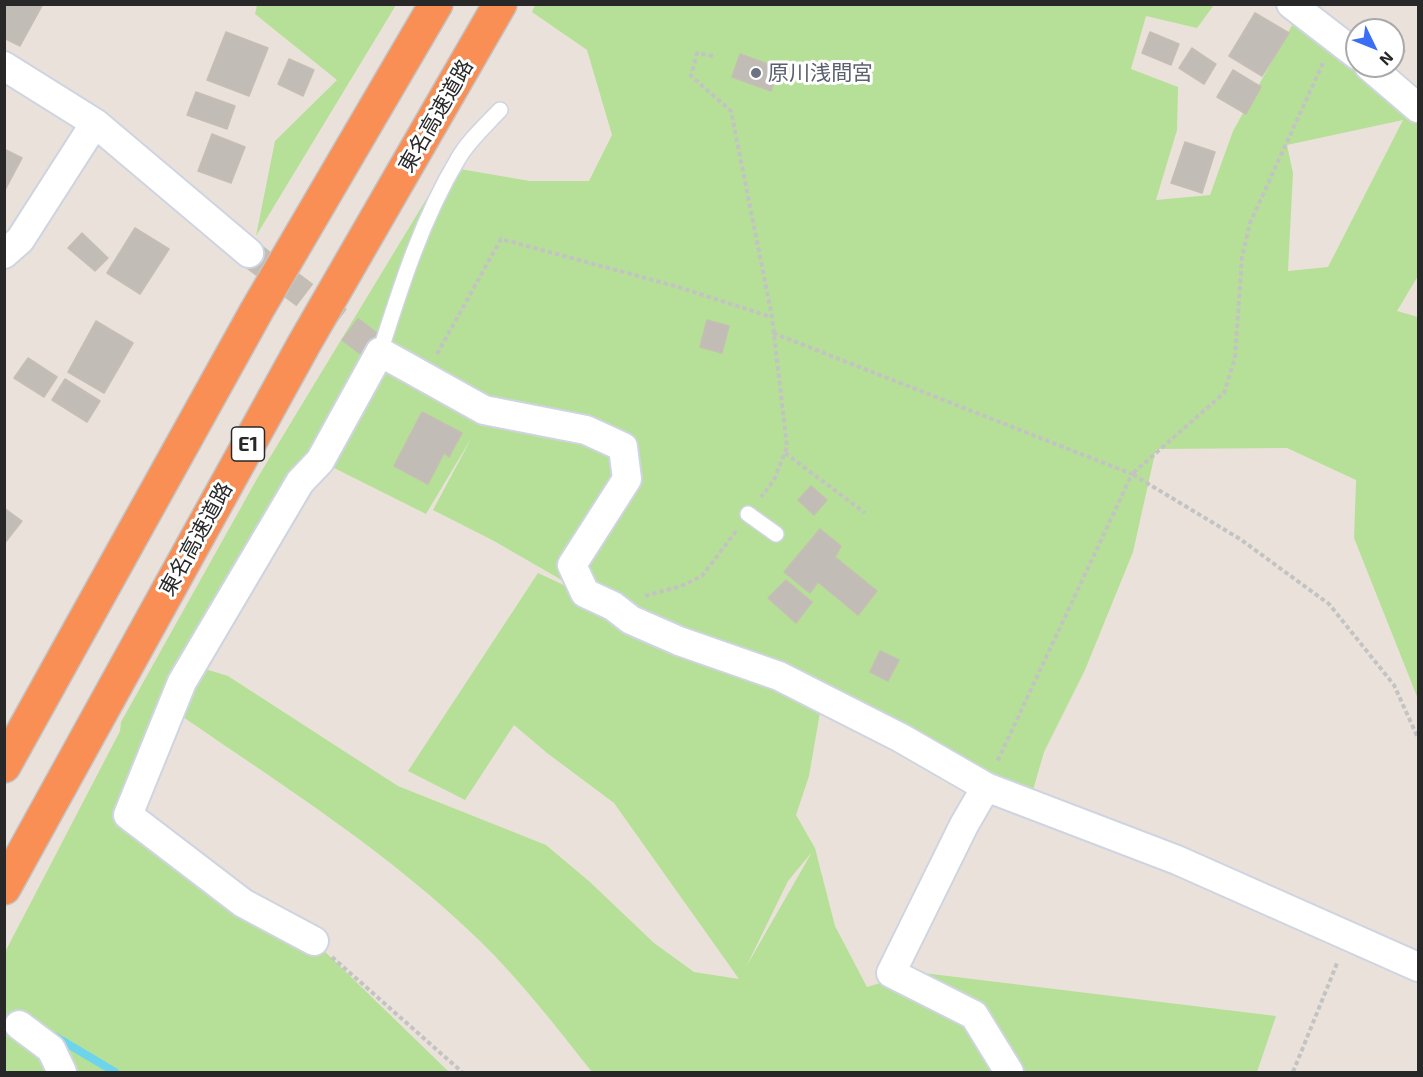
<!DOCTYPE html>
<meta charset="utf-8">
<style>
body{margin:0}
#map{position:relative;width:1423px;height:1077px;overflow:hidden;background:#eae2da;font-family:"Exo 2",sans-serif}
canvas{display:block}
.frame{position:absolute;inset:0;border:6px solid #282828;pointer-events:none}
.north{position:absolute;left:1345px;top:18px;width:60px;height:60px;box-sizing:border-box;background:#fff;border:2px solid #a9a9a9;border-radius:50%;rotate:133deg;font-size:16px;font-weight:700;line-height:24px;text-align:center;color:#282828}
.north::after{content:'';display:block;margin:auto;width:21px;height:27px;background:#3c6df5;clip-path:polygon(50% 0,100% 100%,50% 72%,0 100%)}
</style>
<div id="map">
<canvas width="1423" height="1077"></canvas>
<div class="frame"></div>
<div class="north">N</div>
</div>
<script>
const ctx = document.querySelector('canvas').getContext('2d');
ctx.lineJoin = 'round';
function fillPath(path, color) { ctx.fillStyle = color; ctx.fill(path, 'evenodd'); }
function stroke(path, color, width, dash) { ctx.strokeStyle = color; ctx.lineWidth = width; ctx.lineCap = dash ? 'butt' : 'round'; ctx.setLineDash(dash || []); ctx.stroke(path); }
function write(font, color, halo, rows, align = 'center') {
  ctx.font = font + ' "Exo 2","Noto Sans JP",sans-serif'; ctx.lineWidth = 6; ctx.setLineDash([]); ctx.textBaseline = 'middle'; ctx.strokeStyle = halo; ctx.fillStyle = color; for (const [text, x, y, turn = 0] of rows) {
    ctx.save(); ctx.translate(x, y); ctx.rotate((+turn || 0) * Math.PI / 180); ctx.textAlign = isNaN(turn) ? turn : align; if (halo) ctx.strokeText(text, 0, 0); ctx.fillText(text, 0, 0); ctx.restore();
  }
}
fillPath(new Path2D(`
 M257 5H396L256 236 275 141 337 80 255 14Z
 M535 5H1214L1197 28 1146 16 1131 69 1178 87 1177 130 1156 200 1210 195 1233 131 1295 20 1418 116V276L1397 311 1418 317V699L1354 538 1356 480 1287 448 1156 449 1133 552 1085 670 1044 752 1033 790 822 701 809 776 796 815 815 848 835 926 867 987 915 972 1276 1016 1257 1072H592C557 1028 521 981 480 941 391 854 285 787 183 717L192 665 228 676 398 786 546 845 590 882 654 943 694 972 739 979 614 803 547 753 514 725 465 800 408 771 538 573 598 601 494 541 433 510 472 437 426 514 320 461 192 650 112 814 181 871 314 941 449 1072H5L4 954 120 731 121 722 258 477 427 198 454 168 530 181H589L612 135 587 50 532 12ZM1403 120 1328 267 1288 271 1293 173 1287 145ZM812 852 746 967 788 881Z`), '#b6e097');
stroke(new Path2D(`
 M56 1037 115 1072`), '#6ed4eb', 8);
const building = new Path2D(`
 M4 4H43L20 46 4 38Z
 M1255 13 1289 33 1262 76 1229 56Z
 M226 32 268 48 249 96 207 80Z
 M1150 32 1179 44 1171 65 1142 53Z
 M1393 40 1405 51 1393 64Z
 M1192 48 1216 64 1204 84 1179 68Z
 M740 54 779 68 771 91 732 77Z
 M289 59 314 70 303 96 278 84Z
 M1233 70 1261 87 1246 114 1217 97Z
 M196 92 235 106 227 129 187 115Z
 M212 134 245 147 231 183 198 171Z
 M1185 142 1215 152 1202 193 1171 183Z
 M4 149 22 158 4 192Z
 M135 228 169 249 140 294 107 273Z
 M82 233 108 258 95 271 68 248Z
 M707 320 729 326 722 353 700 347Z
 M96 321 133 343 104 393 68 372Z
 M28 358 57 377 44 397 14 378Z
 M65 379 100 401 87 422 52 400Z
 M422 412 462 433 449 457 444 453 428 484 394 466Z
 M811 486 827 500 814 515 798 500Z
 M4 508 22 521 4 544Z
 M820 529 841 546 835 557 877 591 858 615 818 582 810 593 784 572Z
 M786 580 812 602 796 623 768 598Z
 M880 651 899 660 888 681 870 672Z`);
fillPath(building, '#c2bcb6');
stroke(building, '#c5beb4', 1.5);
stroke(new Path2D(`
 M249 253 380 352`), '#c3bdb6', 28, [28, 14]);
const service = new Path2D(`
 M380 352C401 286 422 219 458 159 468 141 486 125 500 110
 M748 514 776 534`);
const minor = new Path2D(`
 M1291 4 1357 55
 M4 66 95 123 249 253
 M1369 66 1418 108
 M4 254 20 240 95 123
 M986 787 1177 860 1418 967
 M314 941 243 903 128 815 182 682 300 482 320 461 380 352 484 410 586 430 623 447 627 479 572 565 585 593 613 606 631 620 679 641 779 676 901 738 986 787 964 825 891 973 974 1015 1009 1072
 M19 1025 51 1049 62 1072`);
const motorway = new Path2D(`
 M4 766 257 310 436 4
 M4 888 304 344 500 4`);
stroke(service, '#cfd4e1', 18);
stroke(minor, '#cfd4e1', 32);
stroke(motorway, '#c3c3c3', 36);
stroke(new Path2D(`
 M713 56 697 53 691 76 731 111 772 317 787 447 774 480 761 497
 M1323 63 1250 223 1242 257 1235 358 1224 393 1132 474 1240 539 1329 604 1394 685 1418 738
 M773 333 1132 474 997 762
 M437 354 501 239 675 286 771 317
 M785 453 865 513
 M645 596 681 586 702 576 737 530
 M332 957 462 1072
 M1293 1072 1338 961`), '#c3c3c3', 4, [4.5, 3]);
stroke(service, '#fff', 15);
stroke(minor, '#fff', 28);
stroke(motorway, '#fa8f55', 33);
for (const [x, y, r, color] of [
 [756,73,6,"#6b7280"]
]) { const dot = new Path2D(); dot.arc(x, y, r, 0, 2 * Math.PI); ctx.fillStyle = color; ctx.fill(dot); stroke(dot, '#fff', 2); }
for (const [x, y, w] of [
 [248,444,33]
]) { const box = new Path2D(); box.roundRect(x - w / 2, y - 17, w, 34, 4.5); ctx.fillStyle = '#fff'; ctx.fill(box); stroke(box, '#282828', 1.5); }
write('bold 20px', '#282828', null, [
 ["E1",248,444]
]);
write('21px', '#5b616d', '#fff', [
 ["原川浅間宮",768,73]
], 'left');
write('21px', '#282828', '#fff', [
 ["東名高速道路",436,116,-60],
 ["東名高速道路",196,539,-61]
]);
</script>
